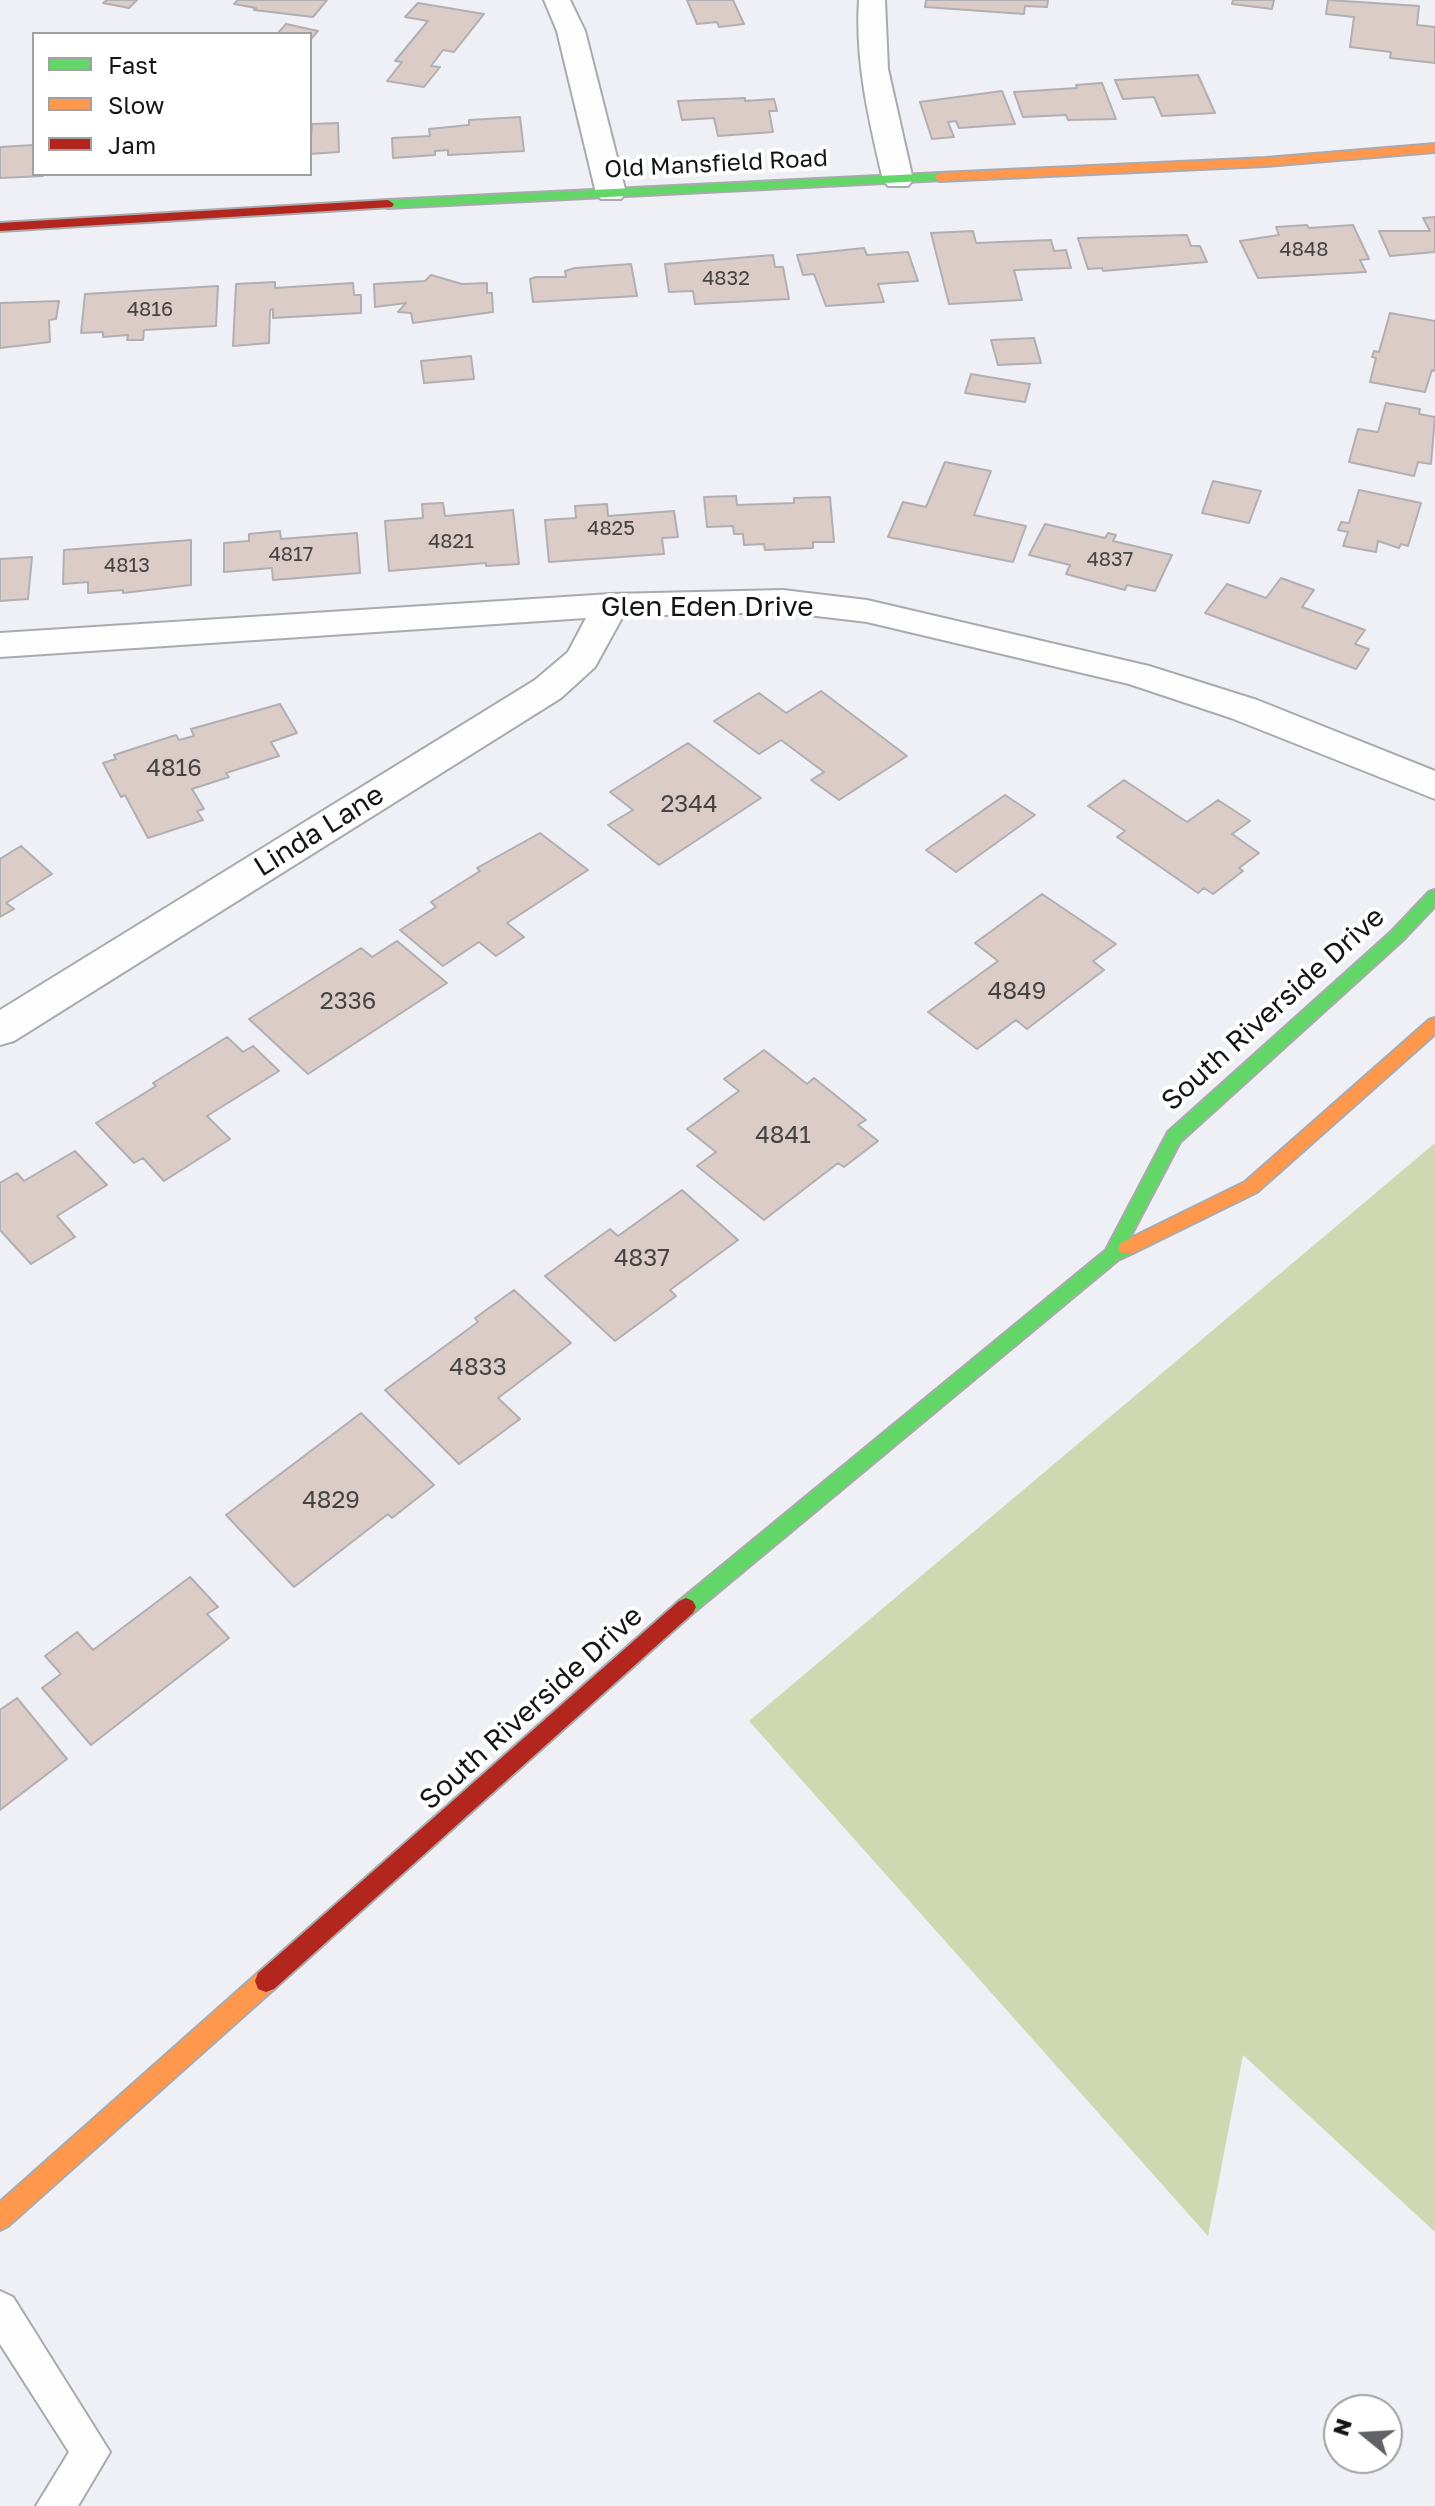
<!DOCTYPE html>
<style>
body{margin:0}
#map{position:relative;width:1435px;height:2506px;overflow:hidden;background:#eff0f6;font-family:"Golos Text",sans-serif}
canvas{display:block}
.legend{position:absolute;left:32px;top:32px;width:280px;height:144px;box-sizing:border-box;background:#fff;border:2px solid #a1a1a3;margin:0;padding:10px 14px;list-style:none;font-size:24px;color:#141518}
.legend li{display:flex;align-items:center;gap:16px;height:40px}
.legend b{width:40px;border:2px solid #a1a1a3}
.north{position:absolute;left:1323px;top:2394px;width:80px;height:80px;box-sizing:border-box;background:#fff;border:2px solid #a1a1a3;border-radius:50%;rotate:288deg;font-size:22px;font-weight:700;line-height:32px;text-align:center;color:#141518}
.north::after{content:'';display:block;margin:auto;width:28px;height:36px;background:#616266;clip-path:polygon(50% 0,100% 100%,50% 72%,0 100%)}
</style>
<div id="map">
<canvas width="1435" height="2506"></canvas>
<ul class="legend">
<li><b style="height:10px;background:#63d668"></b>Fast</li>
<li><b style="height:10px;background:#ff974d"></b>Slow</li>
<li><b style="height:10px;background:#b3261e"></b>Jam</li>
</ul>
<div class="north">N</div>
</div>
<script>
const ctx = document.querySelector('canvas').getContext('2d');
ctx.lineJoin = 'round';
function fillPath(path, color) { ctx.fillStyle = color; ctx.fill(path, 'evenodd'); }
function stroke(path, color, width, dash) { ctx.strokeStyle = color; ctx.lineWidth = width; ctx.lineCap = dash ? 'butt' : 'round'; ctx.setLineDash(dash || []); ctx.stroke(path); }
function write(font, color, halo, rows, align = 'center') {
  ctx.font = font + ' "Golos Text",sans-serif'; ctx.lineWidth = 8; ctx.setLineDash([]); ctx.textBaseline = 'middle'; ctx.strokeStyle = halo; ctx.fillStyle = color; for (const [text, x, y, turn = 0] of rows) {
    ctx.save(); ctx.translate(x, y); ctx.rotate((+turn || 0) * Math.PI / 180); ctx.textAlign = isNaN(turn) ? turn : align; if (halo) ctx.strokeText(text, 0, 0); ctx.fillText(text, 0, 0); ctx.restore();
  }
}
fillPath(new Path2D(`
 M1435 1143V2232L1243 2055 1208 2236 749 1721Z`), '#d0d8b2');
const building = new Path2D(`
 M107 0H137L129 8 103 3Z
 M238 0H327L313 17 254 10 256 8 234 4Z
 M687 0H733L744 24 719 27 717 22 697 24Z
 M926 0H1048L1047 7 1025 6 1024 14 925 7Z
 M1233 0H1274L1272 9 1232 4Z
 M1328 0 1419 6 1417 25 1435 27V63L1390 58 1391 52 1350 47 1354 17 1326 14Z
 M418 3 484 14 454 52 443 50 431 66 440 67 424 87 387 81 402 62 395 61 428 21 405 17Z
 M286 24 318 31 310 40V34H277Z
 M1198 75 1215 113 1162 116 1154 97 1123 99 1115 80Z
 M1102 83 1116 119 1068 120 1066 115 1023 117 1014 92 1077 88 1076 85Z
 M1002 91 1015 124 959 128 956 121 948 122 954 137 932 139 920 102Z
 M745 98V101L774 99 777 111H769L773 132 718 136 714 118 682 120 678 101Z
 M520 117 524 151 448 155V150L435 151V155L393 158 392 138 430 136 429 129 469 125V120Z
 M338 123 339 152 310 154 312 124Z
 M34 145V174L43 176 0 178V147Z
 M1435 217V252L1390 256 1379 231H1430L1423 218Z
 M1307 225 1309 228 1353 225 1369 259 1360 260 1366 272 1258 278 1240 241 1279 235 1276 227Z
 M973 231 976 243 1051 240 1054 251 1066 250 1071 268 1014 270 1022 300 949 304 931 233Z
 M1187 235 1191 246H1200L1207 262 1103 271 1102 268 1088 269 1078 238Z
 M864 248 867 255 908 252 918 281 878 284 884 302 826 306 814 274 803 275 797 255Z
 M773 255 775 267H783L789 299 695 304 693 291 669 292 665 264Z
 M631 264 637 296 533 302 530 279 536 277H566L565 271 575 268Z
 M431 275 462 284 487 283V293H492L493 312 413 323 411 313 398 312 406 303 375 307 374 284 425 281Z
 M275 282V288L353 283 354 295H361V313L273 318V309L270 310 269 343 233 346 236 284Z
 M218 286 216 326 144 330 143 340H127L128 335 103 337V332L81 333 85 294Z
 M59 301 56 319 49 320 50 342 0 348V303Z
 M1390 313 1435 321V371L1432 370 1425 392 1370 382 1376 358 1372 357 1374 351 1379 352Z
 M1034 338 1041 363 998 365 991 340Z
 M471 356 474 379 424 383 421 361Z
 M971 374 1030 384 1025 402 965 393Z
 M1386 403 1420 409 1419 414 1435 417 1431 464 1418 462 1414 476 1349 462 1358 429 1378 432Z
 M945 462 991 471 974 515 1026 526 1013 562 888 537 903 502 926 507Z
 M1213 481 1261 491 1249 523 1202 513Z
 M1359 490 1421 503 1408 546 1401 544 1399 548 1378 541 1376 552 1343 546 1348 532 1338 530 1341 522 1349 523Z
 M736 496 737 505 794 503V498L830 497 834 542H813V548L765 550 764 544 744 545 743 534H734L733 526 707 527 704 497Z
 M443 503 445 516 513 510 519 564 486 566V563L389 571 385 521 423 518 422 504Z
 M607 504 608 516 674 511 678 537 662 538 664 554 549 562 545 520 576 518 575 506Z
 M1045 524 1105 538 1108 533 1116 535 1113 541 1172 555 1155 591 1127 585 1125 590 1066 574 1070 565 1029 555Z
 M280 531 281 539 357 533 360 573 273 580 272 568 224 572V543L249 541V534Z
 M191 540V585L123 593V590L88 593V582L63 584 64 550Z
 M32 557 28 599 0 601V559Z
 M1281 578 1314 590 1302 607 1365 630 1355 644 1369 649 1356 669 1205 613 1227 584 1266 598Z
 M821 691 907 756 839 800 811 780 824 772 781 740 759 754 714 721 759 693 786 713Z
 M280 704 297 733 271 742 279 756 226 773 229 777 192 789 204 809 197 811 203 820 148 838 125 795 121 797 103 763 116 759 114 755 176 735 179 740 194 736 191 729Z
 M688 743 761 798 659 865 608 825 633 810 610 792Z
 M1124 780 1187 822 1218 800 1250 821 1232 834 1259 853 1239 868 1243 871 1213 894 1204 888 1198 893 1117 837 1125 831 1088 806Z
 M1005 795 1035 815 956 872 926 850Z
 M540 833 588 870 507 923 524 937 496 956 479 942 443 966 400 930 436 907 431 902 480 871 477 868Z
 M21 846 52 874 6 903 14 909 0 917V859Z
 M1042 894 1116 944 1093 961 1104 970 1027 1029 1016 1020 977 1049 928 1012 998 961 975 943Z
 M397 941 447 983 308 1074 249 1019 361 948 372 957Z
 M227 1037 243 1052 253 1046 279 1071 207 1116 230 1139 164 1181 143 1158 134 1163 96 1123 156 1086 153 1083Z
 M764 1050 807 1084 814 1078 866 1120 858 1125 878 1141 844 1167 838 1163 764 1220 697 1166 716 1152 687 1129 739 1091 724 1079Z
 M75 1151 107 1185 57 1216 75 1237 31 1264 0 1230V1183L17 1173 24 1181Z
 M682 1190 738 1240 670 1290 676 1296 615 1341 545 1276 610 1229 618 1236Z
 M514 1290 571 1343 498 1398 520 1419 459 1464 385 1390 478 1322 475 1318Z
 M361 1413 434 1485 392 1518 388 1514 294 1587 226 1515Z
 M190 1577 218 1607 207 1614 229 1638 91 1745 42 1688 61 1674 45 1656 77 1632 93 1650Z
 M17 1698 67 1759 0 1810V1710Z`);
fillPath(building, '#dcccc8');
stroke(building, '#b0afb1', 2);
const lane = new Path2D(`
 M0 2291 13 2297 110 2452 78 2506H36L69 2452 0 2344Z`);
const street = new Path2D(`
 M544 0H570L585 31 626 193 621 199H601L596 193 557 31Z
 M859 0H885L888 69 913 180 908 186H888L883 180C869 120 855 62 859 0Z
 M783 590 867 600 1149 666 1257 700 1435 771V799L1231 718 1129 684 867 622 783 612 623 616 595 667 561 698 14 1041 0 1045V1010L535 680 568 652 586 618 0 657V633L611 594Z`);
const fast = new Path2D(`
 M940 173 946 177 944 180 388 208 382 204 388 200Z
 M1435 890V906L1404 939 1180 1142 1128 1241 1136 1248 1133 1253 1118 1260 693 1613 686 1616 679 1613 676 1607 679 1601 1106 1250 1168 1132 1392 931 1429 892Z`);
const slow = new Path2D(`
 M1435 144V152L1266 166 940 181 934 177 940 173 1266 158Z
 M1435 1018V1034L1257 1192 1133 1253H1121L1118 1248 1121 1243 1245 1182 1429 1020Z
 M266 1970 274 1973 277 1981 274 1989 8 2226 0 2230V2202L258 1973Z`);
const jam = new Path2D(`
 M388 200 394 204 392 207 0 231V223Z
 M686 1598 693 1601 696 1607 693 1613 274 1989 266 1992 258 1989 255 1981 258 1973 679 1601Z`);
stroke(lane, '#a9aaae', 4);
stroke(street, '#a9aaae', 4);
stroke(fast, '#a9aaae', 4);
stroke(slow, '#a9aaae', 4);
stroke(jam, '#a9aaae', 4);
fillPath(lane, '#fdfdfe');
fillPath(street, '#fdfdfe');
fillPath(fast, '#63d668');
fillPath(slow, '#ff974d');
fillPath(jam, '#b3261e');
write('20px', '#464344', null, [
 ["4848",1304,250],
 ["4832",726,279],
 ["4816",150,310],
 ["4825",611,529],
 ["4821",451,542],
 ["4817",291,555],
 ["4837",1110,560],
 ["4813",127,566]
]);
write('24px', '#141518', '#fff', [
 ["Old Mansfield Road",716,164,-3]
]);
write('24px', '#464344', null, [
 ["4816",174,768],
 ["2344",689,804],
 ["4849",1017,991],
 ["2336",348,1001],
 ["4841",783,1135],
 ["4837",642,1258],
 ["4833",478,1367],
 ["4829",331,1500]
]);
write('28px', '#141518', '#fff', [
 ["Glen Eden Drive",707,607],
 ["Linda Lane",319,831,-32],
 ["South Riverside Drive",1273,1009,-42],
 ["South Riverside Drive",531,1708,-42]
]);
</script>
